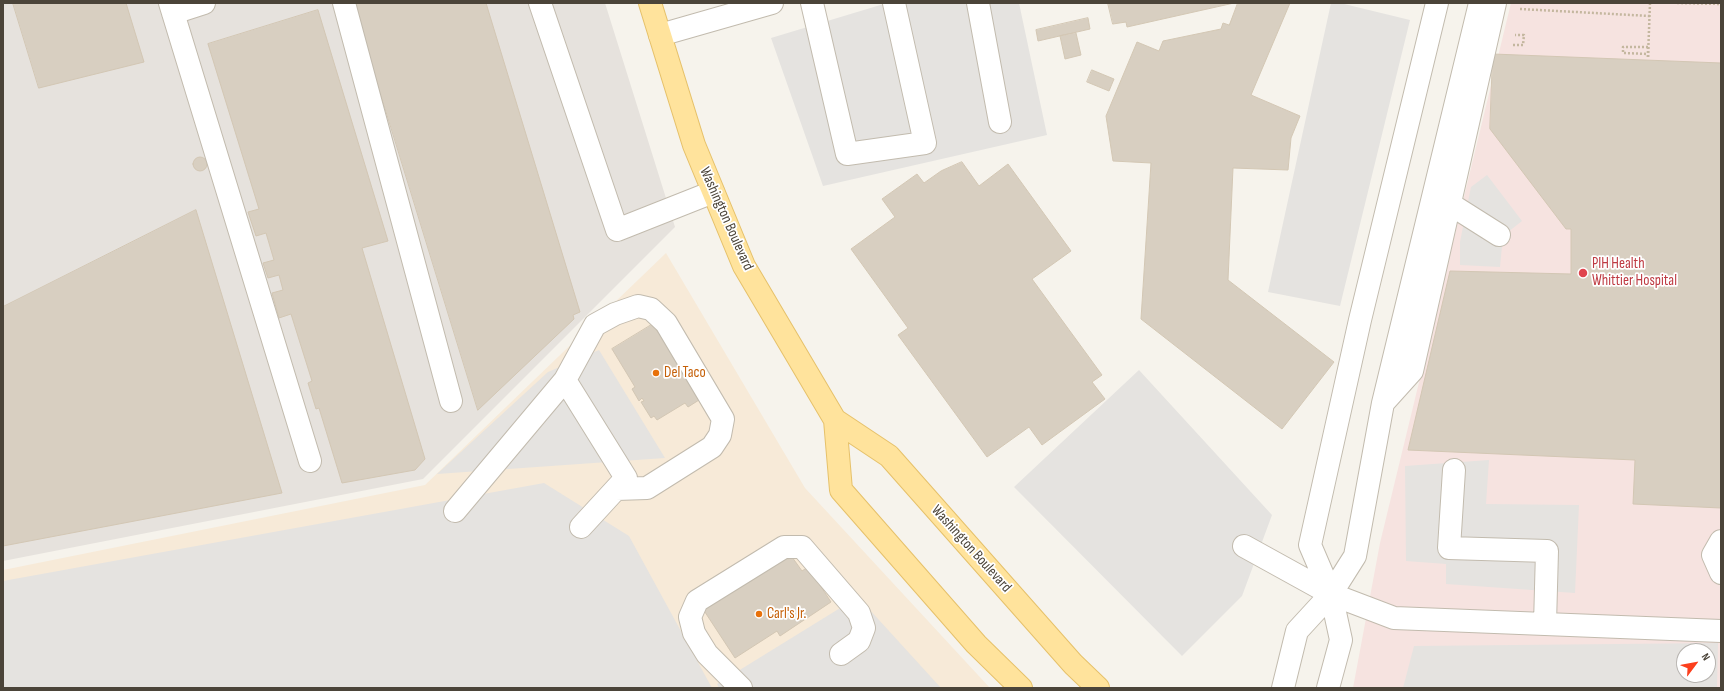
<!DOCTYPE html>
<style>
body{margin:0}
#map{position:relative;width:1724px;height:691px;overflow:hidden;background:#f6f3ec;font-family:"Sofia Sans Condensed",sans-serif}
canvas{display:block}
.frame{position:absolute;inset:0;border:4px solid #4b4439;pointer-events:none}
.north{position:absolute;left:1676px;top:643px;width:40px;height:40px;box-sizing:border-box;background:#fff;border:1px solid #b7b4b0;border-radius:50%;rotate:58deg;font-size:11px;font-weight:700;line-height:16px;text-align:center;color:#4b4439}
.north::after{content:'';display:block;margin:auto;width:14px;height:18px;background:#fc3f1d;clip-path:polygon(50% 0,100% 100%,50% 72%,0 100%)}
</style>
<div id="map">
<canvas width="1724" height="691"></canvas>
<div class="frame"></div>
<div class="north">N</div>
</div>
<script>
const ctx = document.querySelector('canvas').getContext('2d');
ctx.lineJoin = 'round';
function fillPath(path, color) { ctx.fillStyle = color; ctx.fill(path, 'evenodd'); }
function stroke(path, color, width, dash) { ctx.strokeStyle = color; ctx.lineWidth = width; ctx.lineCap = dash ? 'butt' : 'round'; ctx.setLineDash(dash || []); ctx.stroke(path); }
function write(font, color, halo, rows, align = 'center') {
  ctx.font = font + ' "Sofia Sans Condensed",sans-serif'; ctx.lineWidth = 3.5; ctx.setLineDash([]); ctx.textBaseline = 'middle'; ctx.strokeStyle = halo; ctx.fillStyle = color; for (const [text, x, y, turn = 0] of rows) {
    ctx.save(); ctx.translate(x, y); ctx.rotate((+turn || 0) * Math.PI / 180); ctx.textAlign = isNaN(turn) ? turn : align; if (halo) ctx.strokeText(text, 0, 0); ctx.fillText(text, 0, 0); ctx.restore();
  }
}
fillPath(new Path2D(`
 M666 253 805 488 990 688H3V570L425 485Z`), '#f7ead8');
fillPath(new Path2D(`
 M3 3H605L675 227 423 479 3 561Z`), '#e6e2dd');
fillPath(new Path2D(`
 M1511 3H1721V688H1353L1380 543ZM1684 651H1708V675H1684Z`), '#f6e3e0');
fillPath(new Path2D(`
 M887 3H1019L1047 135 823 186 771 38Z
 M1331 3H1340L1410 20 1340 306 1268 292Z
 M1487 175 1522 221 1503 236 1500 267 1460 265V242L1471 187Z
 M599 350 665 458 437 474 548 372Z
 M1139 370 1272 515 1242 596 1182 656 1014 487Z
 M1489 460 1486 504 1579 505 1575 593 1446 584V564L1406 561 1405 466Z
 M544 483 629 536 712 688H3V581Z
 M858 597 941 688H719L717 684Z
 M1718 643 1717 688H1403L1414 646ZM1684 651H1708V675H1684Z`), '#e5e3e0');
const building = new Path2D(`
 M13 3H126L144 62 39 88Z
 M353 3H486L580 312 573 315 574 319 478 410Z
 M1108 3H1234L1127 27 1126 22 1113 24Z
 M1238 3H1290L1251 95 1300 116 1291 138 1288 170 1233 168 1228 280 1334 362 1282 429 1141 319 1151 163 1113 161 1106 116 1137 42 1159 51 1163 41 1221 29 1223 23 1229 25Z
 M318 10 388 241 362 248 425 459 415 470 342 483 319 408 316 409 308 383 312 381 291 314 279 318 272 293 283 290 279 275 268 278 263 263 274 260 266 233 256 236 248 212 259 209 208 44Z
 M1088 18 1090 29 1038 41 1036 30Z
 M1076 33 1081 55 1065 59 1060 36Z
 M1493 54 1721 63V508L1633 504 1635 460 1408 450 1450 271 1571 274V229H1566L1490 129Z
 M1092 70 1114 79 1109 91 1087 82Z
 M193 164a7 7 0 1 1 14 0a7 7 0 1 1-14 0Z
 M962 162 979 186 1008 164 1071 251 1032 279 1102 375 1092 382 1105 399 1042 445 1029 427 987 457 898 335 908 328 851 249 895 217 882 199 917 174 924 183 941 171Z
 M196 210 282 493 3 546V307Z
 M653 324 671 352 678 348 699 400 688 407 685 403 657 420 654 416 651 418 641 402 644 401 642 398 639 401 632 389 635 387 612 349Z
 M786 556 788 559 792 557 802 571 808 567 831 602 780 636 777 631 735 658 701 606Z`);
fillPath(building, '#d8cfc1');
stroke(building, '#d3c7b4', 1);
const minor = new Path2D(`
 M170 3 310 461
 M344 3 451 401
 M540 3 617 230 713 192
 M812 3 847 154 925 143 894 3
 M978 3 1000 122
 M173 13 204 3
 M660 35 772 3
 M1450 204 1499 235
 M565 380 595 325 615 314 638 306 651 309 666 323 723 419 720 435 712 447 647 488 616 489
 M1385 401 1412 371 1495 3
 M1454 470 1449 548 1547 551 1545 624
 M455 511 565 380 626 478 581 527
 M1721 541 1713 555 1721 573
 M1244 546 1331 594 1394 618 1721 631
 M741 688 707 654 694 633 690 617 697 601 784 547H802L859 613 864 628 859 641 841 654
 M1283 688 1297 631 1331 594 1355 556 1383 403 1480 3
 M1328 688 1341 640 1331 594 1310 545 1360 320 1437 3`);
const major = new Path2D(`
 M650 3 694 145 744 266 835 420 841 490 976 644 1021 688
 M835 420 889 456 1073 664 1098 688`);
stroke(minor, '#c2bbae', 24);
stroke(major, '#e6c16a', 24);
stroke(new Path2D(`
 M1677 3 1721 4
 M1520 9 1650 16
 M1513 45H1523L1524 35H1515
 M1648 47H1623V53L1648 54
 M1648 57 1650 3`), '#c4b79f', 2.5, [2, 2]);
stroke(minor, '#fff', 22);
stroke(major, '#ffe39c', 22);
stroke(new Path2D(`
 M1648 57V47`), '#c4b79f', 2.5, [2, 2]);
for (const [x, y, r, color] of [
 [1583,273,5,"#e0444e"],
 [656,373,4,"#e8710a"],
 [759,614,4,"#e8710a"]
]) { const dot = new Path2D(); dot.arc(x, y, r, 0, 2 * Math.PI); ctx.fillStyle = color; ctx.fill(dot); stroke(dot, '#fff', 1.5); }
write('15px', '#4b4439', '#fff', [
 ["Washington Boulevard",726,219,66],
 ["Washington Boulevard",971,549,48]
]);
write('15px', '#be3a42', '#fff', [
 ["PIH Health",1592,264],
 ["Whittier Hospital",1592,281]
], 'left');
write('15px', '#c56008', '#fff', [
 ["Del Taco",664,373],
 ["Carl's Jr.",767,614]
], 'left');
</script>
